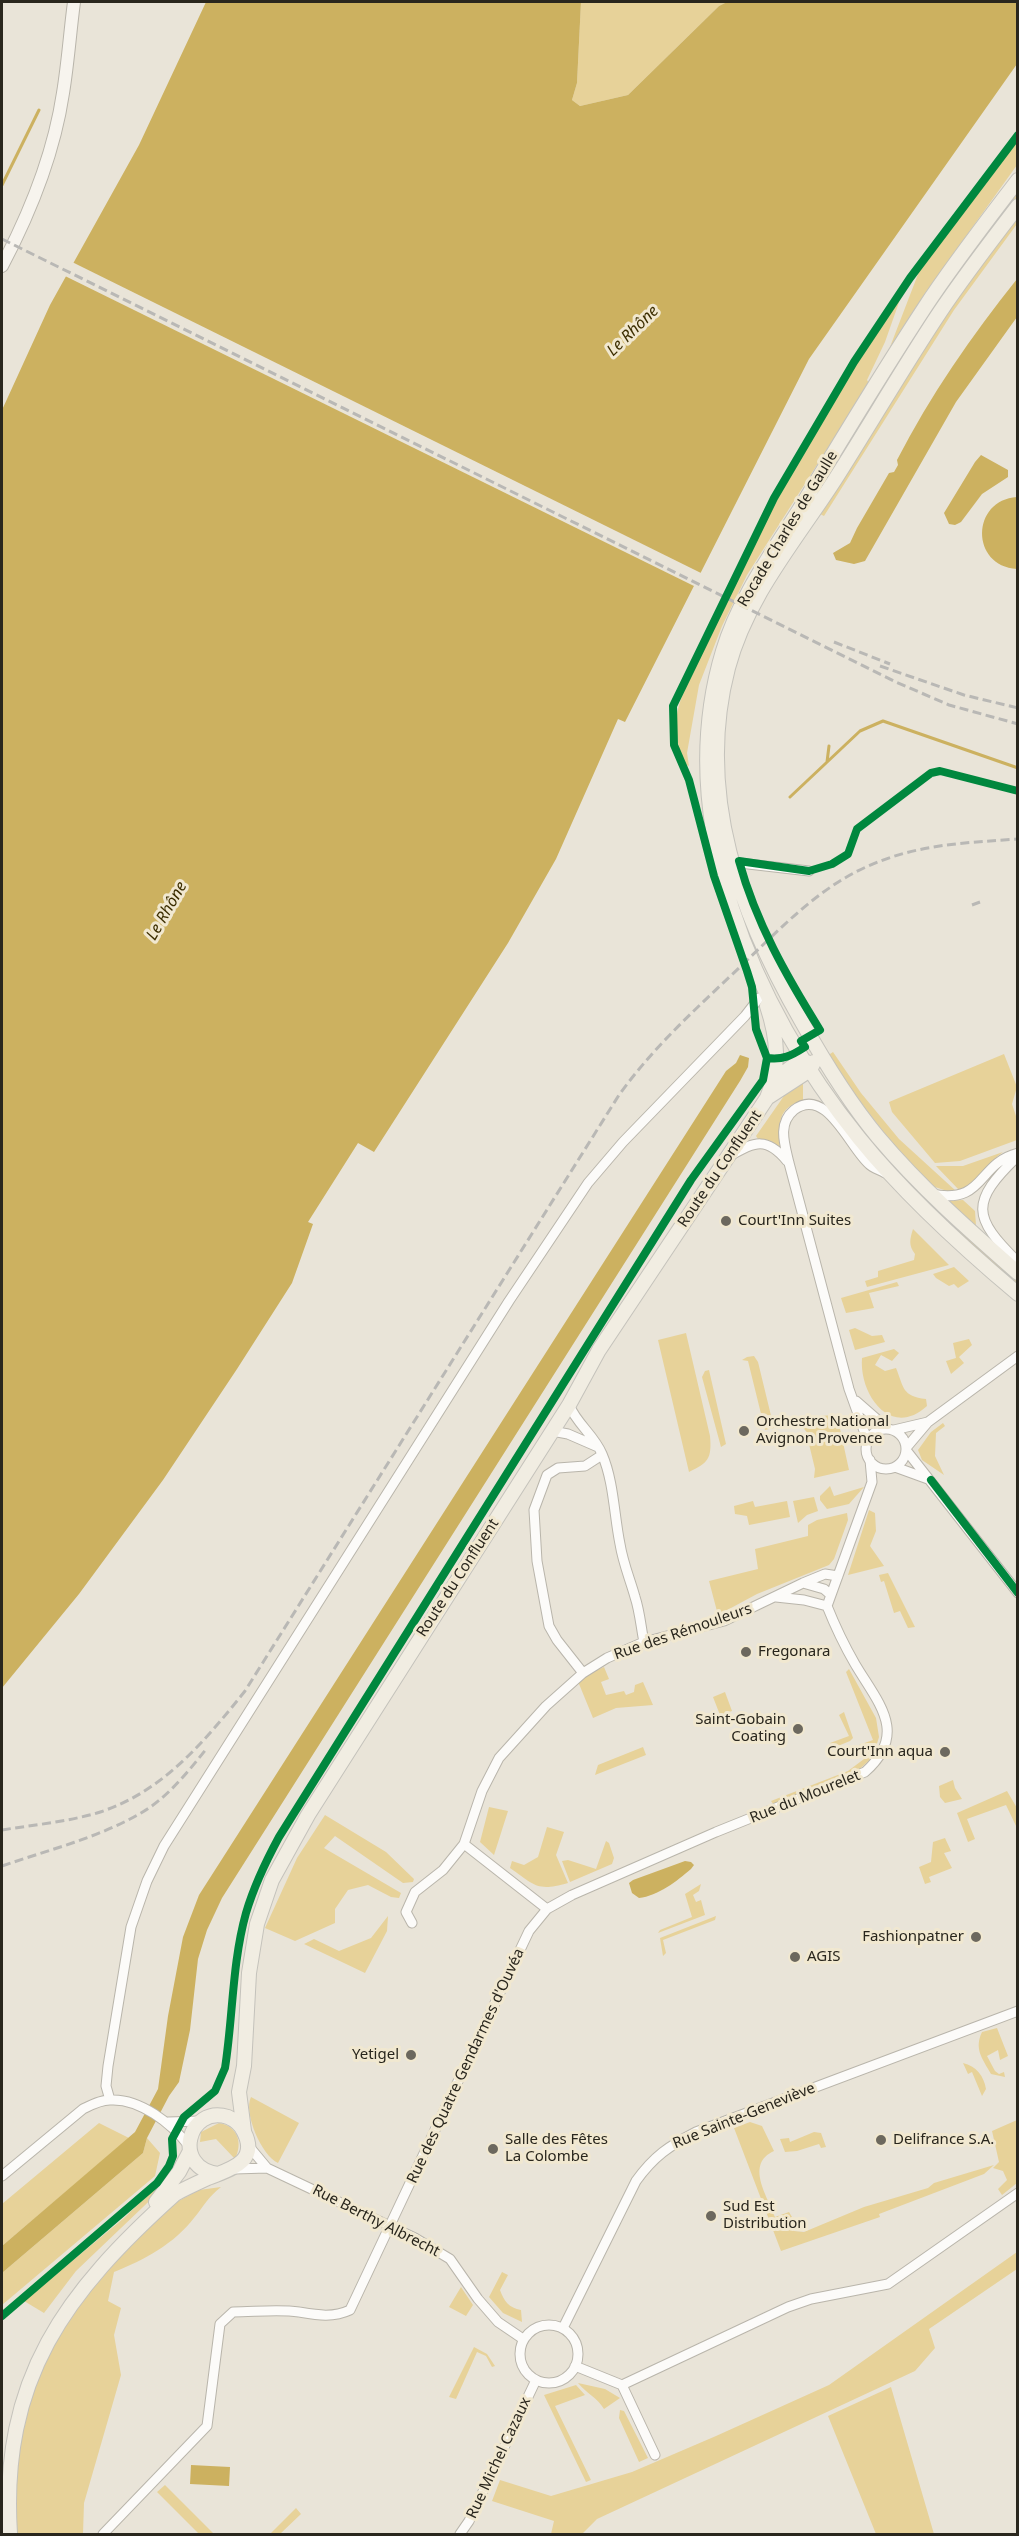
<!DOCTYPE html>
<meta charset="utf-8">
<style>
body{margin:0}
#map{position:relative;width:1019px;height:2536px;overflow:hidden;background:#e9e4d8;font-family:"Noto Sans",sans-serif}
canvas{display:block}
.frame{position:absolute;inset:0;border:3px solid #29261d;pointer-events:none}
</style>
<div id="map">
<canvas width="1019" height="2536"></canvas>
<div class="frame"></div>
</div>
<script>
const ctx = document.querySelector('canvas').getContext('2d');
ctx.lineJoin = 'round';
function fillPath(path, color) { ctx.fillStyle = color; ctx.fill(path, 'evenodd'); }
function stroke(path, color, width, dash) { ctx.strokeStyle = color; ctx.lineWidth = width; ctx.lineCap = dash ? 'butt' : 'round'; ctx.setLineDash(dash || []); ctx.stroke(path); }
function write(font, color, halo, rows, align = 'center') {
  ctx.font = font + ' "Noto Sans",sans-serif'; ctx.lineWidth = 6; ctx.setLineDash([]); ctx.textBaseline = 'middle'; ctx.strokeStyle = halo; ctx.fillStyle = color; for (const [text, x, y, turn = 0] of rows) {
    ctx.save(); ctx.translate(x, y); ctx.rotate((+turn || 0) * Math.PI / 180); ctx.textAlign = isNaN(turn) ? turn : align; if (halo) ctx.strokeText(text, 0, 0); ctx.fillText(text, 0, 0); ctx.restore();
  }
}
fillPath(new Path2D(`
 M581 2H727L719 6 628 95 580 106 572 100 577 83Z
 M1017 139V165L926 292 890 347 920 269Z
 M1017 188V197L935 310 807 513 803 511 933 303Z
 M1017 216V224L954 310 824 516 820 514 954 302Z
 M903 291 885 342 867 380 869 383 747 575 722 626 699 685 687 753 689 766 683 764C673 725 673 716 689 679L779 495 853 367Z
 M833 1052 861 1093 899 1139 956 1191 953 1193 932 1186 895 1147 835 1069 827 1056Z
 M1004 1054 1017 1087 1012 1104 1017 1119V1140L960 1161 935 1163 892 1112 889 1102Z
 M799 1083 803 1084V1100C778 1108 777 1123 783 1146L780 1147 771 1141 758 1139 756 1136 786 1093Z
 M878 1144 1017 1278V1289L951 1228 874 1148Z
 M1003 1152C987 1163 978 1183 959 1190L936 1166H963Z
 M963 1200 975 1211 976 1226 948 1201Z
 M913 1229 949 1265 867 1287 865 1281 878 1277V1271L914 1260 915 1254C908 1245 910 1239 913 1229Z
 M954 1267 969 1281 958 1288 954 1284 949 1286 936 1278 933 1274Z
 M897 1282 899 1286 869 1293 874 1308 846 1313 841 1298Z
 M855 1328 872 1336 882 1335 885 1342 855 1350 849 1330Z
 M686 1333 710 1436C712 1459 708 1463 689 1472L658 1340Z
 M969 1339 972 1345 959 1357 964 1363 951 1374 946 1361 956 1358 953 1343Z
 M894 1349 899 1353 892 1361 881 1355 875 1365 885 1371 896 1368C904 1388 902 1396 926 1399L927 1406C891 1439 859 1395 862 1358Z
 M754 1356 758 1362 774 1428 765 1430 748 1361 742 1360 747 1357Z
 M709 1370 726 1444 721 1447 702 1377 705 1371Z
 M837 1415 849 1470 814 1478 815 1469 809 1444 810 1436 800 1424 799 1417Z
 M943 1423 945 1426 936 1433 935 1456 944 1475 922 1460 918 1450 931 1432Z
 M830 1486 834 1496 864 1487 849 1504 827 1509 820 1500V1496Z
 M814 1497 818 1511 807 1515 798 1523 793 1501Z
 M753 1501 755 1507 787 1501 790 1517 749 1525 747 1516 735 1514 734 1506Z
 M869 1510 875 1513 876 1531 870 1546 884 1566 848 1575Z
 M847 1513 848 1520 834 1559 829 1565 757 1594 718 1615 709 1581 758 1569 755 1549 808 1536V1525L817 1520Z
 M888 1573 915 1627 908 1628 900 1611 894 1613 884 1581 881 1582 879 1575Z
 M604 1667 609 1679 601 1682 606 1695 624 1691 626 1695 634 1692 635 1685 643 1682 653 1705 616 1708 593 1718 577 1679Z
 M849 1669 876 1718 879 1737 873 1757 855 1773 774 1805 771 1801 848 1771 864 1759 859 1745 873 1740 846 1672Z
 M725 1692 732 1711 720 1715 713 1697Z
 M844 1712 853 1738 850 1741 833 1748 830 1743 849 1736 839 1715Z
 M643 1747 646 1755 595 1775 598 1765Z
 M953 1780 955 1788 962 1799 945 1803 940 1797 939 1786Z
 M1007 1791 1017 1808V1828L1006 1805 967 1819 975 1839 968 1842 957 1813Z
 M489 1807 508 1811 494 1855 480 1842Z
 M325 1815 386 1852 414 1879 413 1882 403 1883 335 1836 324 1848 401 1893 399 1898 391 1897 368 1885 348 1890 335 1909V1923L295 1941 265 1928 297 1858Z
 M547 1827 564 1832 556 1855 568 1883C536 1892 535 1885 510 1868L512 1861 524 1865 538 1857Z
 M945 1838 951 1851 944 1853 952 1868 929 1877 931 1882 925 1884 919 1867 931 1862 933 1842Z
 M606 1841 609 1843 614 1858 612 1864 570 1882 562 1861 568 1860 596 1869Z
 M701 1884 699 1891 693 1895 696 1902 701 1900 705 1915 658 1933 660 1930 692 1917 685 1894Z
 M388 1916 387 1931 365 1973 304 1944 314 1939 339 1951 371 1938Z
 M716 1916 715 1920 663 1940 666 1953 663 1956 660 1938Z
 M997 2028 1008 2056 1000 2060 998 2050 987 2056 995 2071 999 2074 1004 2072 1005 2077 991 2074C982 2058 974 2049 982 2032Z
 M963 2063C976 2066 984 2076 986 2089L982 2096 972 2072 968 2074Z
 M251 2097 299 2123 278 2163C262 2156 243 2113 251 2097Z
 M1017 2120V2183L1002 2195 998 2189 1007 2180 1003 2171 993 2168 999 2162 992 2131Z
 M750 2122 762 2126 774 2151C745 2164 767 2195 775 2217L789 2212 792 2217 790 2222 794 2231 804 2232 864 2207 928 2188 934 2183 994 2165 984 2174 879 2214 880 2217 781 2251 734 2128Z
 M99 2123 129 2138 2 2246V2204Z
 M219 2123C238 2126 243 2143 235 2159L216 2139 200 2142 201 2132Z
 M814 2132 821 2133 826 2147 821 2148 819 2144 797 2151 785 2152 780 2139 789 2138 790 2142Z
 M147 2138 160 2153 155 2176 2 2305V2273L143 2153Z
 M172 2172 165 2186 76 2271 44 2313 24 2301 124 2218Z
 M221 2187C208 2197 204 2206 194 2218 174 2244 144 2260 114 2272L108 2301 121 2308 114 2335 121 2375 84 2503 83 2534H16L13 2475 29 2389 81 2296 167 2207 199 2190Z
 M1017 2252V2269L929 2329 935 2348 915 2371 597 2519 582 2534H551L554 2521 492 2501 500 2480 551 2496 632 2472 716 2436 829 2385Z
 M502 2272 508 2275 500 2290C504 2301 509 2308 521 2310L522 2322 503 2313 489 2297Z
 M461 2287 473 2305 466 2316 449 2307Z
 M474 2347 487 2354 495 2366 492 2367 486 2356 477 2352 456 2399 449 2397Z
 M578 2383 605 2389 620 2398 604 2409C597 2397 587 2394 578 2383Z
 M576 2385 585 2395 555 2406 591 2480 586 2482 544 2395Z
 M891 2387 934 2534H876L828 2416Z
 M620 2410 624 2411 648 2458 639 2462 619 2418Z
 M165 2485 214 2534H199L157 2492Z
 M296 2508 301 2514 280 2534H270Z`), '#e7d299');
fillPath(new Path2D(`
 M206 2H581L577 83 572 100 580 106 628 95 719 6 727 2H1017V64L809 359 625 722 618 719 556 859 508 943 374 1152 358 1143 308 1222 313 1224 292 1283 237 1369 163 1480 79 1594 2 1688V410L50 305 139 145Z
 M1017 279V317L956 402 865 561 854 564 836 560 833 553 850 543 857 528 889 473 894 472 898 465 897 460C930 396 972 335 1017 279Z
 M981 455 1008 470V477L982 494 961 522 955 525 949 524 944 513 975 462Z
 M1017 497H1018L1017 569C970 566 971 500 1017 497Z
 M740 1055 749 1058 748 1067 740 1081 222 1898 207 1930 198 1959 190 2030 179 2082 169 2096 147 2138 143 2153 2 2273V2246L135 2132 158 2089 168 2016 183 1937 199 1895 726 1071 736 1063Z
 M685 1861 691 1862 694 1865 691 1869C677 1881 658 1896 639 1898L632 1893 629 1883 633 1880Z
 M191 2465 230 2467 229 2486 190 2484Z`), '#ccb160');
fillPath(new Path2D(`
 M70 261 703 574 696 587 63 275Z`), '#e9e4d8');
stroke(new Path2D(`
 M2 185 39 110
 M827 762 829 746
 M790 797 860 731 883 721 1018 768`), '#ccb160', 3);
const minor = new Path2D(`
 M731 862 809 871
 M730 1156C755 1141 767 1137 787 1161
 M1018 1156C970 1202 972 1217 1018 1262
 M931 1194C986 1205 976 1164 1018 1153
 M856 1401 888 1429
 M569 1405C577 1424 594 1435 602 1454 614 1482 614 1515 620 1544 623 1563 630 1579 635 1597 640 1612 641 1628 644 1642
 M866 1449a20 20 0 1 1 40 0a20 20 0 1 1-40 0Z
 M894 1430 928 1422
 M552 1431 568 1434 598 1447
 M868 1442 849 1389 789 1163C785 1145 777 1124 794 1110 826 1085 850 1148 869 1164 873 1168 880 1170 885 1173
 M906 1448 928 1422 1018 1356
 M906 1450 1018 1593
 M895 1467 928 1479
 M803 1583 825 1574 838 1576
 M776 1597 804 1600 827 1606
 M583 1673 557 1640 549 1626 537 1561 534 1510 547 1475 558 1468 585 1466 602 1455
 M464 1844 547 1909
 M412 1923 406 1912 415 1892 443 1870 464 1844 482 1791 499 1758 546 1706 583 1673 607 1658 644 1642 724 1621 803 1583 824 1589 831 1595
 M110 2100 106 2086 108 2066 131 1927 147 1881 164 1846 509 1301 588 1183 623 1142 745 1016 759 998
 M168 2122 201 2121
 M247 2144 267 2168
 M234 2169 267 2168 415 2238 450 2259 478 2299 498 2322 523 2339
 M2 2176 83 2109C91 2105 100 2100 110 2100 140 2098 172 2124 189 2146
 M520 2354a29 29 0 1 1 58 0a29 29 0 1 1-58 0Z
 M563 2328 636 2181C654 2156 669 2146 696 2132L1018 2011
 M575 2366 622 2385 788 2307 811 2299 888 2284 1018 2193
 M622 2385 655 2455
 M103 2534 207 2426 220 2324 233 2312C254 2312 278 2309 299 2312 317 2315 333 2318 350 2310L529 1931 547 1909 572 1895 716 1832 865 1772C909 1733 878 1703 855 1664 844 1645 835 1626 827 1606L872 1482 870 1460
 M460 2534 469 2521 536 2380`);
const secondary = new Path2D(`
 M2 266C30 213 54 153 63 93 68 63 70 32 74 2`);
const primary = new Path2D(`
 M1018 180C986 222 954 263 925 307 883 371 843 437 804 502 775 549 739 597 723 651 672 820 753 1007 859 1138 905 1195 961 1246 1018 1294
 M1018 206C991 241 964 276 940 312 904 366 871 423 836 478 797 539 747 596 728 668 695 794 740 914 802 1022 825 1063 848 1101 878 1137 920 1187 969 1230 1018 1273
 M774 1081 794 1065 804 1061 812 1064
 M767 1098 810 1070 814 1062
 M244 2131 239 2092 244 2066 249 1973 257 1924 272 1880 308 1815 569 1405 599 1350 767 1098C780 1066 778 1039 767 1006
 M156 2202 179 2172 190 2151
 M10 2534C0 2378 66 2292 175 2194 186 2188 197 2183 208 2178 227 2170 260 2163 244 2132 241 2125 235 2120 228 2117 188 2104 171 2168 218 2174`);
stroke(minor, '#b9b5ab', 11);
stroke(secondary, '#b9b5ab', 14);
stroke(primary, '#c4c2bb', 16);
stroke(minor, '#fcfbf9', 9);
stroke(secondary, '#f7f4ee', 12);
stroke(primary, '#f1ede2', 14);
stroke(new Path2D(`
 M2 239 896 682 949 705 1018 724
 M834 642 890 664
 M880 666 964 695 1018 708
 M972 905 980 902
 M2 1830C33 1825 66 1822 97 1813 162 1793 204 1742 245 1691L619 1095C655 1045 697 1008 741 966 779 930 817 889 866 867 917 844 963 843 1018 839
 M2 1866C48 1850 98 1838 141 1813 167 1798 188 1772 207 1748`), '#b9b8b5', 3, [9, 4.5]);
stroke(new Path2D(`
 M767 1058C783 1060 791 1056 805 1047L801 1041 820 1030C787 977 756 923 739 861L809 871 832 864 848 854 857 829 931 773 940 771 1018 791
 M931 1480 1018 1593
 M2 2316 157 2183 169 2166 173 2156 172 2139 184 2117 215 2091 225 2068C233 2017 232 1963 246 1913 254 1886 266 1861 279 1837L691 1180 763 1080 767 1058 756 1029 752 987 747 971 714 876 689 780 674 745 673 706 774 498 854 362 910 278 1018 135`), '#00873e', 8);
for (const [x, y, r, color] of [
 [726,1221,6,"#6c685e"],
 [744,1431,6,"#6c685e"],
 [746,1652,6,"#6c685e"],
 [798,1729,6,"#6c685e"],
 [945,1752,6,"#6c685e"],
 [976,1937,6,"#6c685e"],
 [795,1957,6,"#6c685e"],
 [411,2055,6,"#6c685e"],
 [881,2140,6,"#6c685e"],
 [493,2149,6,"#6c685e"],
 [711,2216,6,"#6c685e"]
]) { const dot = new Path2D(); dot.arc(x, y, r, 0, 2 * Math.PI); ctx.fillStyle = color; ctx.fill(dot); stroke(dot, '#f1e8d0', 2); }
write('15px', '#29261d', '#f1e8d0', [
 ["Rocade Charles de Gaulle",788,529,-59],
 ["Route du Confluent",720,1169,-56],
 ["Route du Confluent",458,1578,-57],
 ["Rue des Rémouleurs",683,1632,-19],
 ["Rue du Mourelet",805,1797,-22],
 ["Rue des Quatre Gendarmes d'Ouvéa",466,2066,-65],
 ["Rue Sainte-Geneviève",744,2116,-22],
 ["Rue Berthy Albrecht",376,2221,27],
 ["Rue Michel Cazaux",499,2458,-65]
]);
write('15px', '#29261d', '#f1e8d0', [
 ["Court'Inn Suites",738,1221],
 ["Orchestre National",756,1422],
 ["Avignon Provence",756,1439],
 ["Fregonara",758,1652],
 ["Saint-Gobain",786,1720,"right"],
 ["Coating",786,1737,"right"],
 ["Court'Inn aqua",933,1752,"right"],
 ["Fashionpatner",964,1937,"right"],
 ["AGIS",807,1957],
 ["Yetigel",399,2055,"right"],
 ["Salle des Fêtes",505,2140],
 ["La Colombe",505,2157],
 ["Delifrance S.A.",893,2140],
 ["Sud Est",723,2207],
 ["Distribution",723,2224]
], 'left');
write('italic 16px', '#3c2e00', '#f1e8d0', [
 ["Le Rhône",633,331,-44],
 ["Le Rhône",167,911,-60]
]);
</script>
